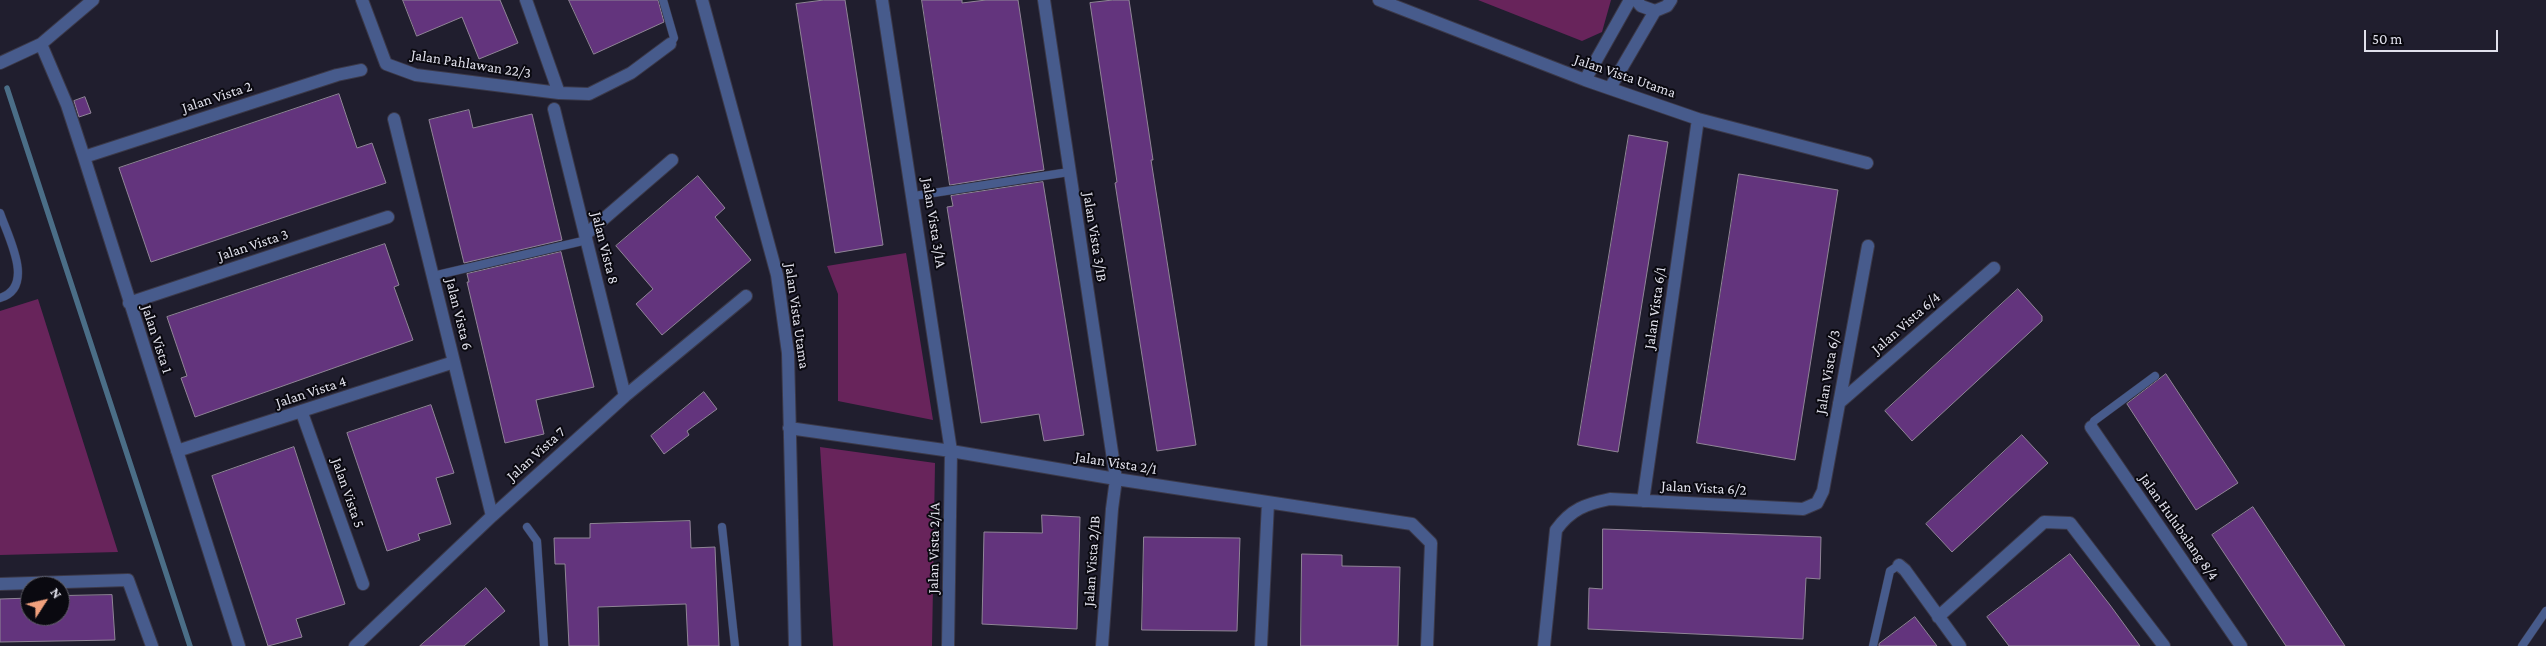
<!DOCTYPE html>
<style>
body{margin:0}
#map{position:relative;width:2546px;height:646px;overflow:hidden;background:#201e2e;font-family:"Crimson Pro",serif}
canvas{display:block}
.north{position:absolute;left:20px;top:576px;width:50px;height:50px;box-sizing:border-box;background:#0a0910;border:1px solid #605f68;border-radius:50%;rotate:55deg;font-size:14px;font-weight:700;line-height:20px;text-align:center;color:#e1e1ec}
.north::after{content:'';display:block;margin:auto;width:18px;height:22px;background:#f1a17d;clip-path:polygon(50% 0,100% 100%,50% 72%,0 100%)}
.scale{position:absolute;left:2364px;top:30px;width:134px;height:22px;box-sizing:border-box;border:2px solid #e1e1ec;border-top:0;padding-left:6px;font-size:15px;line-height:18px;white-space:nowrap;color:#e1e1ec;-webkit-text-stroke:4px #0a0910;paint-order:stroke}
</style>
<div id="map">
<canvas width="2546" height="646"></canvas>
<div class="north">N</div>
<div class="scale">50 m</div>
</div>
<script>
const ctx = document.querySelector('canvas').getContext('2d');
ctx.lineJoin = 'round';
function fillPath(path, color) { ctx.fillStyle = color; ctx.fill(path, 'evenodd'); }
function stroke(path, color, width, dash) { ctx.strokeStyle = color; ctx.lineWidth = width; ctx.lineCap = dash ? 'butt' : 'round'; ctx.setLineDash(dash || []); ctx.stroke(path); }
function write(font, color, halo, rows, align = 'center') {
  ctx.font = font + ' "Crimson Pro",serif'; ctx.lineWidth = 4; ctx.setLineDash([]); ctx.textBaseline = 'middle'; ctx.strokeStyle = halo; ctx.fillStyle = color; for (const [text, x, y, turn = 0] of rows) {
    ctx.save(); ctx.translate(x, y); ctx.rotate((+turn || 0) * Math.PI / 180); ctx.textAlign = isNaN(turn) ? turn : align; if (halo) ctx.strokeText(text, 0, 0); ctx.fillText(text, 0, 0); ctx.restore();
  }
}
fillPath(new Path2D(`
 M1478 0H1611L1602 32 1582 41Z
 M906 253 933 420 838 401V294L827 266Z
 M38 299 118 552 0 555V311Z
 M820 447 935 463 932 646H833Z`), '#68245b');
stroke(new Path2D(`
 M7 88 190 646`), '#4b6e87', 5.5);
const building = new Path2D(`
 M403 0H500L518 43 479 59 462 17 417 36Z
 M569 0H658L664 22 594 54Z
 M824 0H845L883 245 835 253 796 4Z
 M922 0H962V3L986 0H1018L1044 170 950 185Z
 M1113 0H1129L1153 160H1151L1196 445 1157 451 1115 183 1117 182 1090 3Z
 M339 94 357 148 372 143 386 183 151 262 119 168Z
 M85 97 91 113 79 117 74 101Z
 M469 110 473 128 532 114 562 240 464 263 429 120Z
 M1629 135 1668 142 1618 452 1578 445Z
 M1739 174 1838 190 1795 460 1697 443Z
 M698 176 725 208 715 217 751 260 662 335 636 304 653 289 616 246Z
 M1043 182 1084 435 1044 441 1039 414 981 423 947 207 953 206 951 196Z
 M385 244 399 285 394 287 413 340 195 417 181 378 187 376 167 317Z
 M561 252 594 387 536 400 544 434 505 443 467 282H469L467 274Z
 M2018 289 2042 316V321L1912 441 1885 411Z
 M2166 374 2238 483 2196 510 2127 404Z
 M704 392 717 409 687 431 689 435 664 454 651 436Z
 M431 405 454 473 436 478 451 524 418 534 420 540 387 551 347 433Z
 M2022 435 2048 463 1952 552 1926 524Z
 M294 447 345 604 296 619 302 637 268 646 212 476Z
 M2253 507 2314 599 2345 646H2286L2212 535Z
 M1042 515 1080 517 1077 629 982 624 984 532 1042 533Z
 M690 521 691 548 715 547 719 646H688L686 604 598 607 599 646H569L565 564H555L554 538H590V524Z
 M1603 529 1821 537 1820 579 1806 578 1803 639 1588 629 1589 588 1602 589Z
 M1144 537 1240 538 1237 631 1142 630Z
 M1302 554 1342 555V566L1400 567 1398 646H1301Z
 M2070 554 2110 605 2140 646H2009L1987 617Z
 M486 588 505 611 464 646H420Z
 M112 595 115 640 0 642V599L30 598V616H60V596Z
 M1915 617 1937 646H1879V644Z`);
fillPath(building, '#63347d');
stroke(building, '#908597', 1);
const lane = new Path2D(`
 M663 0 674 38 670 44
 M914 196 1069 172
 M0 213C8 237 36 287 0 298
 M433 276 587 240
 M2091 427 2094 421 2155 376
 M527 527 537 541 544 646
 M722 527 735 646
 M1873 646 1890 571 1899 565
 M2522 646 2546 611`);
const street = new Path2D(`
 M362 0 386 64 416 75 559 93 589 94 631 73 670 44
 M526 0 559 93
 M702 0 777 275 788 353 795 646
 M882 0 951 451 948 646
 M1044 0 1116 479 1112 509 1102 646
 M1379 0 1585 80 1698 119 1867 163
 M1636 0 1641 6 1655 11 1667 6 1671 0
 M41 44 67 105 84 157 239 646
 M0 63 41 44 93 0
 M1585 80 1630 0
 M1610 88 1655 11
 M554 109 625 396
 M394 119 492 516
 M84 157 337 75 361 70
 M585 235 672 160
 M129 303 388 217
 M1839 403 1994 268
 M302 413 363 584
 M2091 427 2241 646
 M789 428 951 451 1116 479 1412 524 1431 543 1427 646
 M177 451 454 362
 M1643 501 1698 119
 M1899 565 1905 570 1960 646
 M0 584 128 580 152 646
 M1938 617 2044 522 2070 523 2164 646
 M355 646 492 516 625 396 746 296
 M1261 646 1268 503
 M1544 646 1556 530C1571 509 1586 504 1610 499L1803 509 1817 503 1823 491 1868 246`);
stroke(lane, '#3b3949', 9);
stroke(street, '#3b3949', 14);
stroke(lane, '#475b8c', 8);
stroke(street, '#475b8c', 12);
write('15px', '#e1e1ec', '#0a0910', [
 ["Jalan Pahlawan 22/3",471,64,9],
 ["Jalan Vista Utama",1625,76,19],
 ["Jalan Vista 2",217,97,-18],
 ["Jalan Vista 3/1A",934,223,81],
 ["Jalan Vista 3/1B",1095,237,81],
 ["Jalan Vista 3",253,245,-18],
 ["Jalan Vista 8",605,248,76],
 ["Jalan Vista 6/1",1655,308,-82],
 ["Jalan Vista 6",459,314,76],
 ["Jalan Vista Utama",797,316,82],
 ["Jalan Vista 6/4",1906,323,-41],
 ["Jalan Vista 1",157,339,72],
 ["Jalan Vista 6/3",1828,372,-80],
 ["Jalan Vista 4",311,392,-18],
 ["Jalan Vista 7",536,454,-42],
 ["Jalan Vista 2/1",1116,463,9],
 ["Jalan Vista 6/2",1704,488,3],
 ["Jalan Vista 5",348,493,71],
 ["Jalan Hulubalang 8/4",2179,527,55],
 ["Jalan Vista 2/1A",934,548,-89],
 ["Jalan Vista 2/1B",1092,561,-86]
]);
</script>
